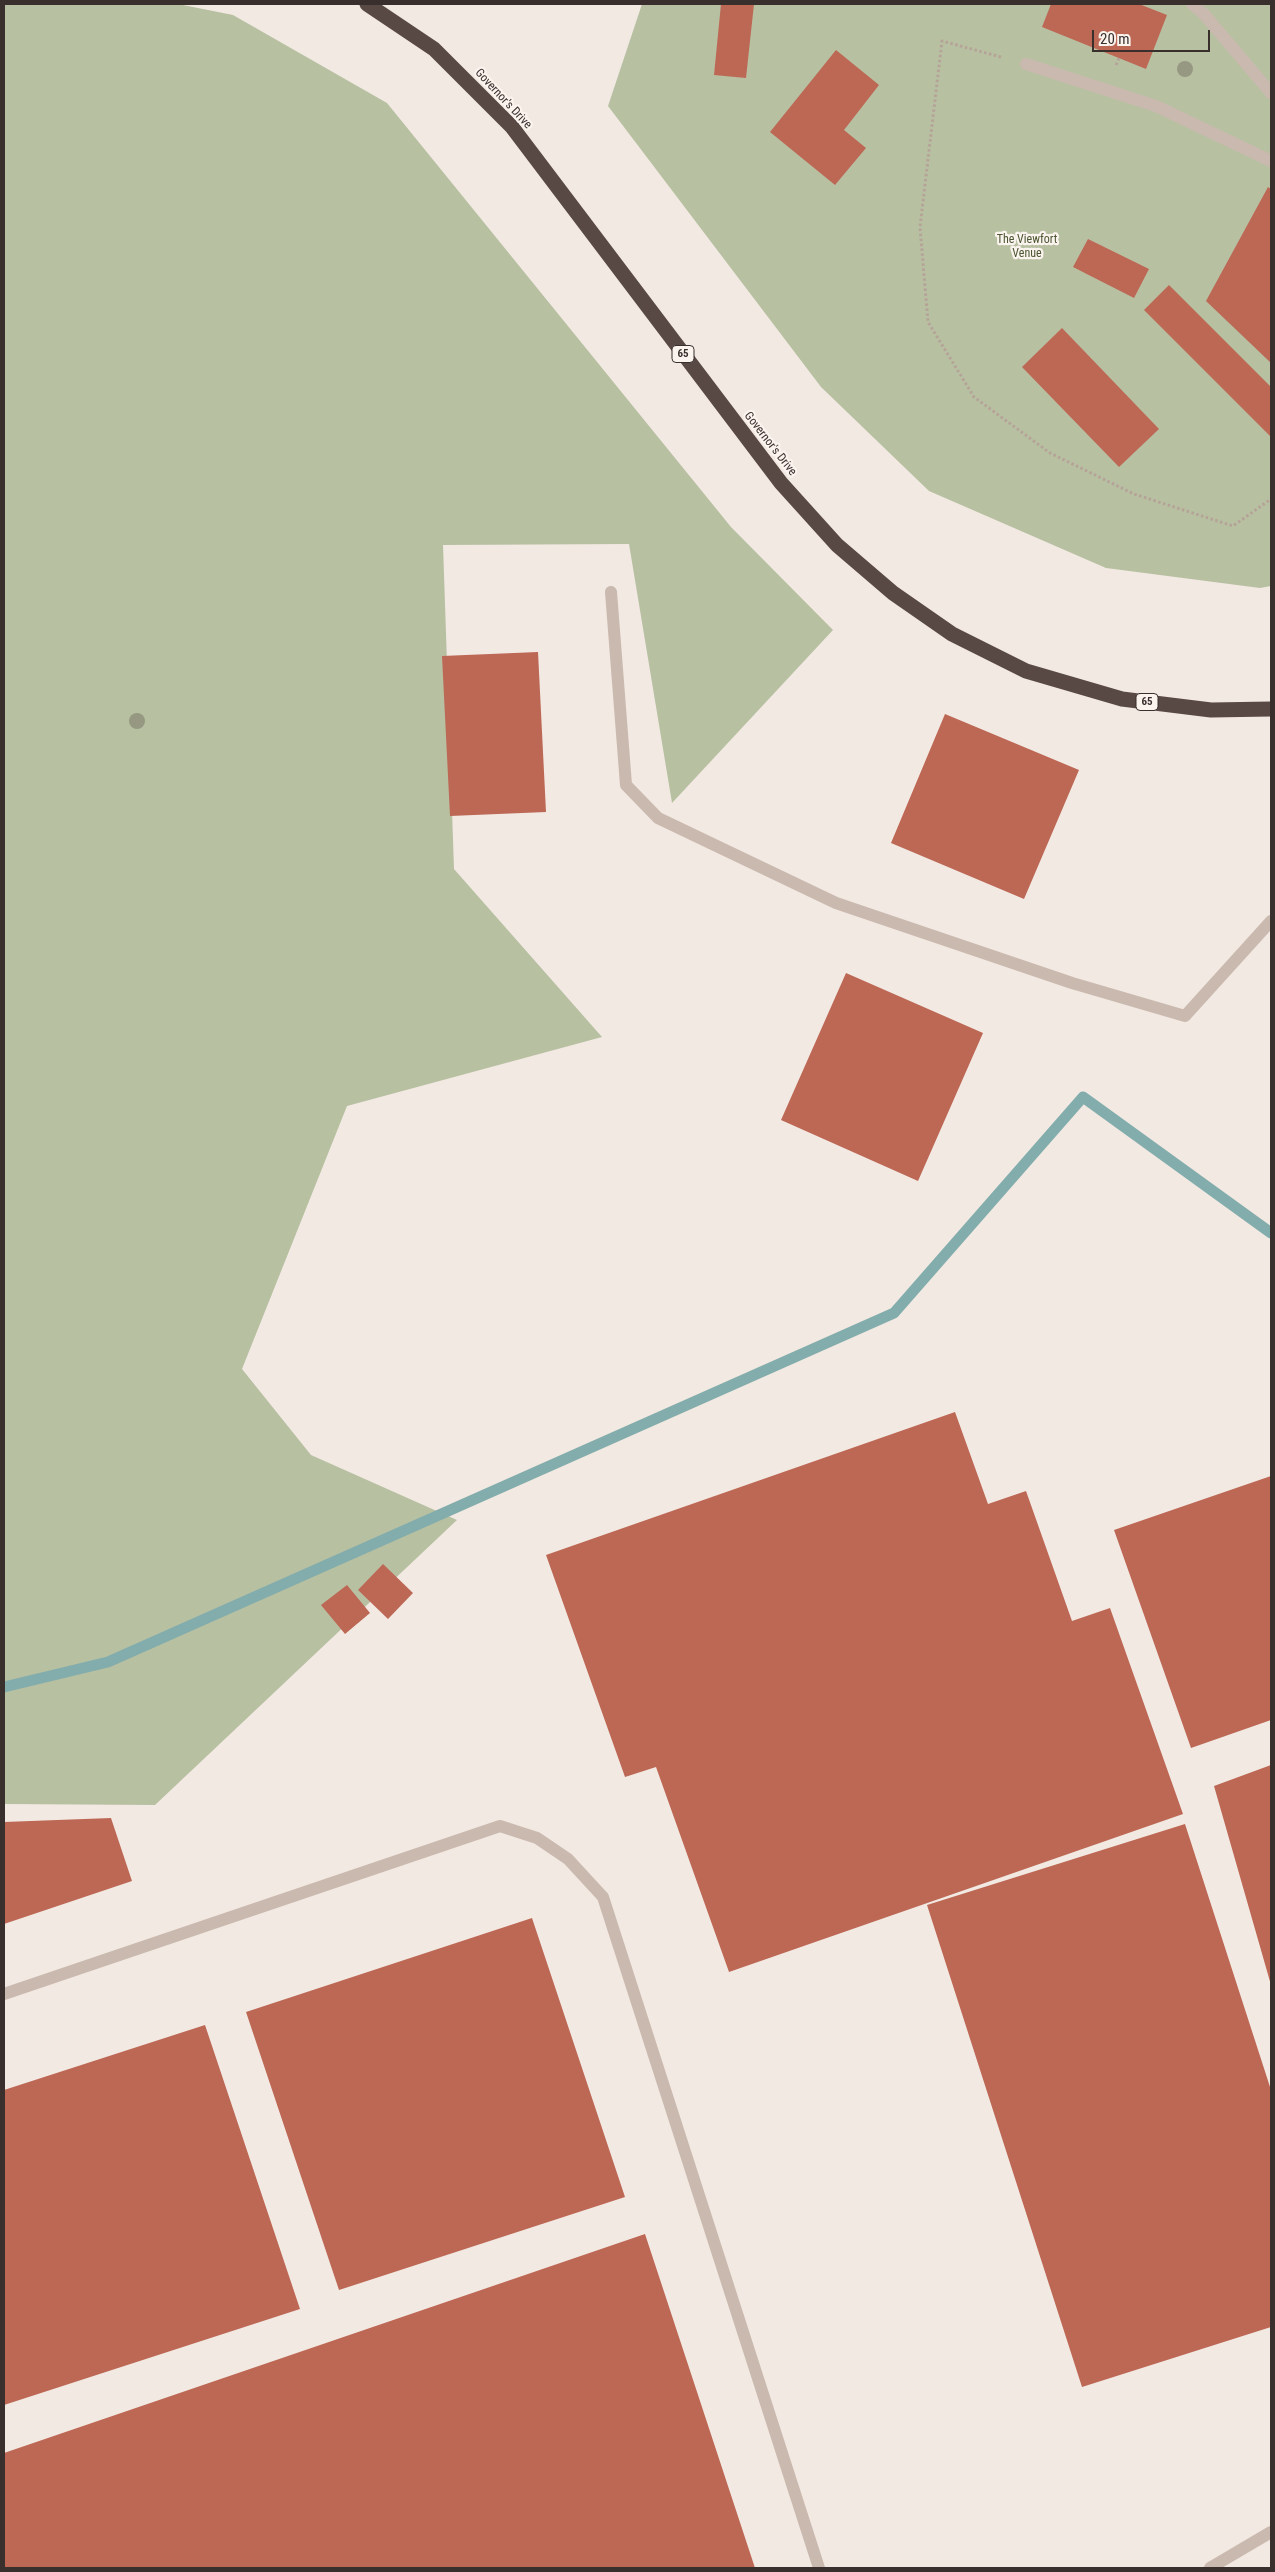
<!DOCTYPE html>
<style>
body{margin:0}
#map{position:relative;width:1275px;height:2572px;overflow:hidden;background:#f2e9e2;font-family:"Roboto Condensed",sans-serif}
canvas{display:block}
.frame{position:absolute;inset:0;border:5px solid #392f2c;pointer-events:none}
.scale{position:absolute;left:1092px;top:30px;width:118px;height:22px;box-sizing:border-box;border:2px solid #392f2c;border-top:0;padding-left:6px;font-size:15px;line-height:18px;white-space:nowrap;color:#392f2c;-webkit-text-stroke:4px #faf3ee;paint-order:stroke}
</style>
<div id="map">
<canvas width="1275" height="2572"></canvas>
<div class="frame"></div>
<div class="scale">20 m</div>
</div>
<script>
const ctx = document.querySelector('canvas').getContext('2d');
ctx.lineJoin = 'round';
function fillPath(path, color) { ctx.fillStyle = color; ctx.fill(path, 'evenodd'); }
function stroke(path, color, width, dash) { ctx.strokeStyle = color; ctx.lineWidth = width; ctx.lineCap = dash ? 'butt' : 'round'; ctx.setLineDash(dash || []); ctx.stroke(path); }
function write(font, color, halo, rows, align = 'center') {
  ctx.font = font + ' "Roboto Condensed",sans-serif'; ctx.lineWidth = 4.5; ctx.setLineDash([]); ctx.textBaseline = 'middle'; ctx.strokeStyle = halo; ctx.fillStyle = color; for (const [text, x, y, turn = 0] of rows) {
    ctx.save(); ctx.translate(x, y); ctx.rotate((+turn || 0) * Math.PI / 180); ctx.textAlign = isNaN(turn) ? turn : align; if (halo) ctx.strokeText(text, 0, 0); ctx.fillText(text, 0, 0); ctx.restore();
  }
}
fillPath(new Path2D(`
 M4 4H178L233 15 387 103 731 527 833 630 672 803 629 544 443 545 454 869 602 1037 347 1106 242 1369 311 1455 457 1520 155 1805 4 1804Z
 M642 4H1271V586L1260 588 1106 568 929 491 821 387 608 106Z`), '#b8c0a2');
stroke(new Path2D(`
 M4 1687 108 1662 894 1313 1083 1097 1271 1233`), '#83adac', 11);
fillPath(new Path2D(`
 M721 4H754L746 78 714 75Z
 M1051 4H1139L1167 15 1146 69 1042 27Z
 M836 50 879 85 844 130 866 148 835 185 770 132Z
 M1268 187 1271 189V363L1206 301Z
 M1088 239 1149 269 1134 298 1073 267Z
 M1169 285 1271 387V437L1144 310Z
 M1062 328 1159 429 1119 467 1022 367Z
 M538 652 546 812 450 816 442 656Z
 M945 714 1079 770 1024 899 891 843Z
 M846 973 983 1033 918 1181 781 1120Z
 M955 1412 988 1504 1026 1491 1072 1621 1110 1608 1183 1814 729 1972 656 1767 625 1777 546 1555Z
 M1271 1476V1720L1191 1748 1114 1530Z
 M383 1564 413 1593 388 1619 358 1590Z
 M347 1585 370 1613 345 1634 321 1605Z
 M1271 1765V1985L1214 1786Z
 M111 1818 132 1881 4 1924V1822Z
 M1185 1824 1271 2090V2327L1082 2387 927 1905Z
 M532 1918 625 2197 339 2290 246 2012Z
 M205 2025 300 2309 4 2405V2090Z
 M645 2234 755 2568H4V2453Z`), '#bd6755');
stroke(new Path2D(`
 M1001 57 942 41 920 227 928 322 974 397 1050 453 1134 494 1233 526 1271 499
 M1116 65 1119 58`), '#b5a398', 3, [2.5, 2.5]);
stroke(new Path2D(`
 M1192 4 1204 14 1271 93
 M1026 64 1156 106 1271 161
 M611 592 626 785 658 818 836 903 1072 983 1185 1016 1271 921
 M4 1994 500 1826 537 1838 568 1859 603 1897 819 2568
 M1210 2568 1271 2532`), '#cab9ae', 12);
stroke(new Path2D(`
 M367 4 434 49 512 127 781 483 837 545 893 593 952 634 1026 671 1122 699 1211 710 1271 709`), '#594944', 15);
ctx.fillStyle = '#969881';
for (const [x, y] of [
 [1185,69],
 [137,721]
]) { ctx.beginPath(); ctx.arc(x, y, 8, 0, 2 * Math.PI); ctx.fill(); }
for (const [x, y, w] of [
 [683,354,22],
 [1147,702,22]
]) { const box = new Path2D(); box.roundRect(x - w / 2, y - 8.5, w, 17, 4); ctx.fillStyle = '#faf3ee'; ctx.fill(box); stroke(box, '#392f2c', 1); }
write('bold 11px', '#392f2c', null, [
 ["65",683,354],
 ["65",1147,702]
]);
write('12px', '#392f2c', '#faf3ee', [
 ["Governor's Drive",503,99,47],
 ["Governor's Drive",770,444,52]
]);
write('12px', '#4b5531', '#faf3ee', [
 ["The Viewfort",1027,240],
 ["Venue",1027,254]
]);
</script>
